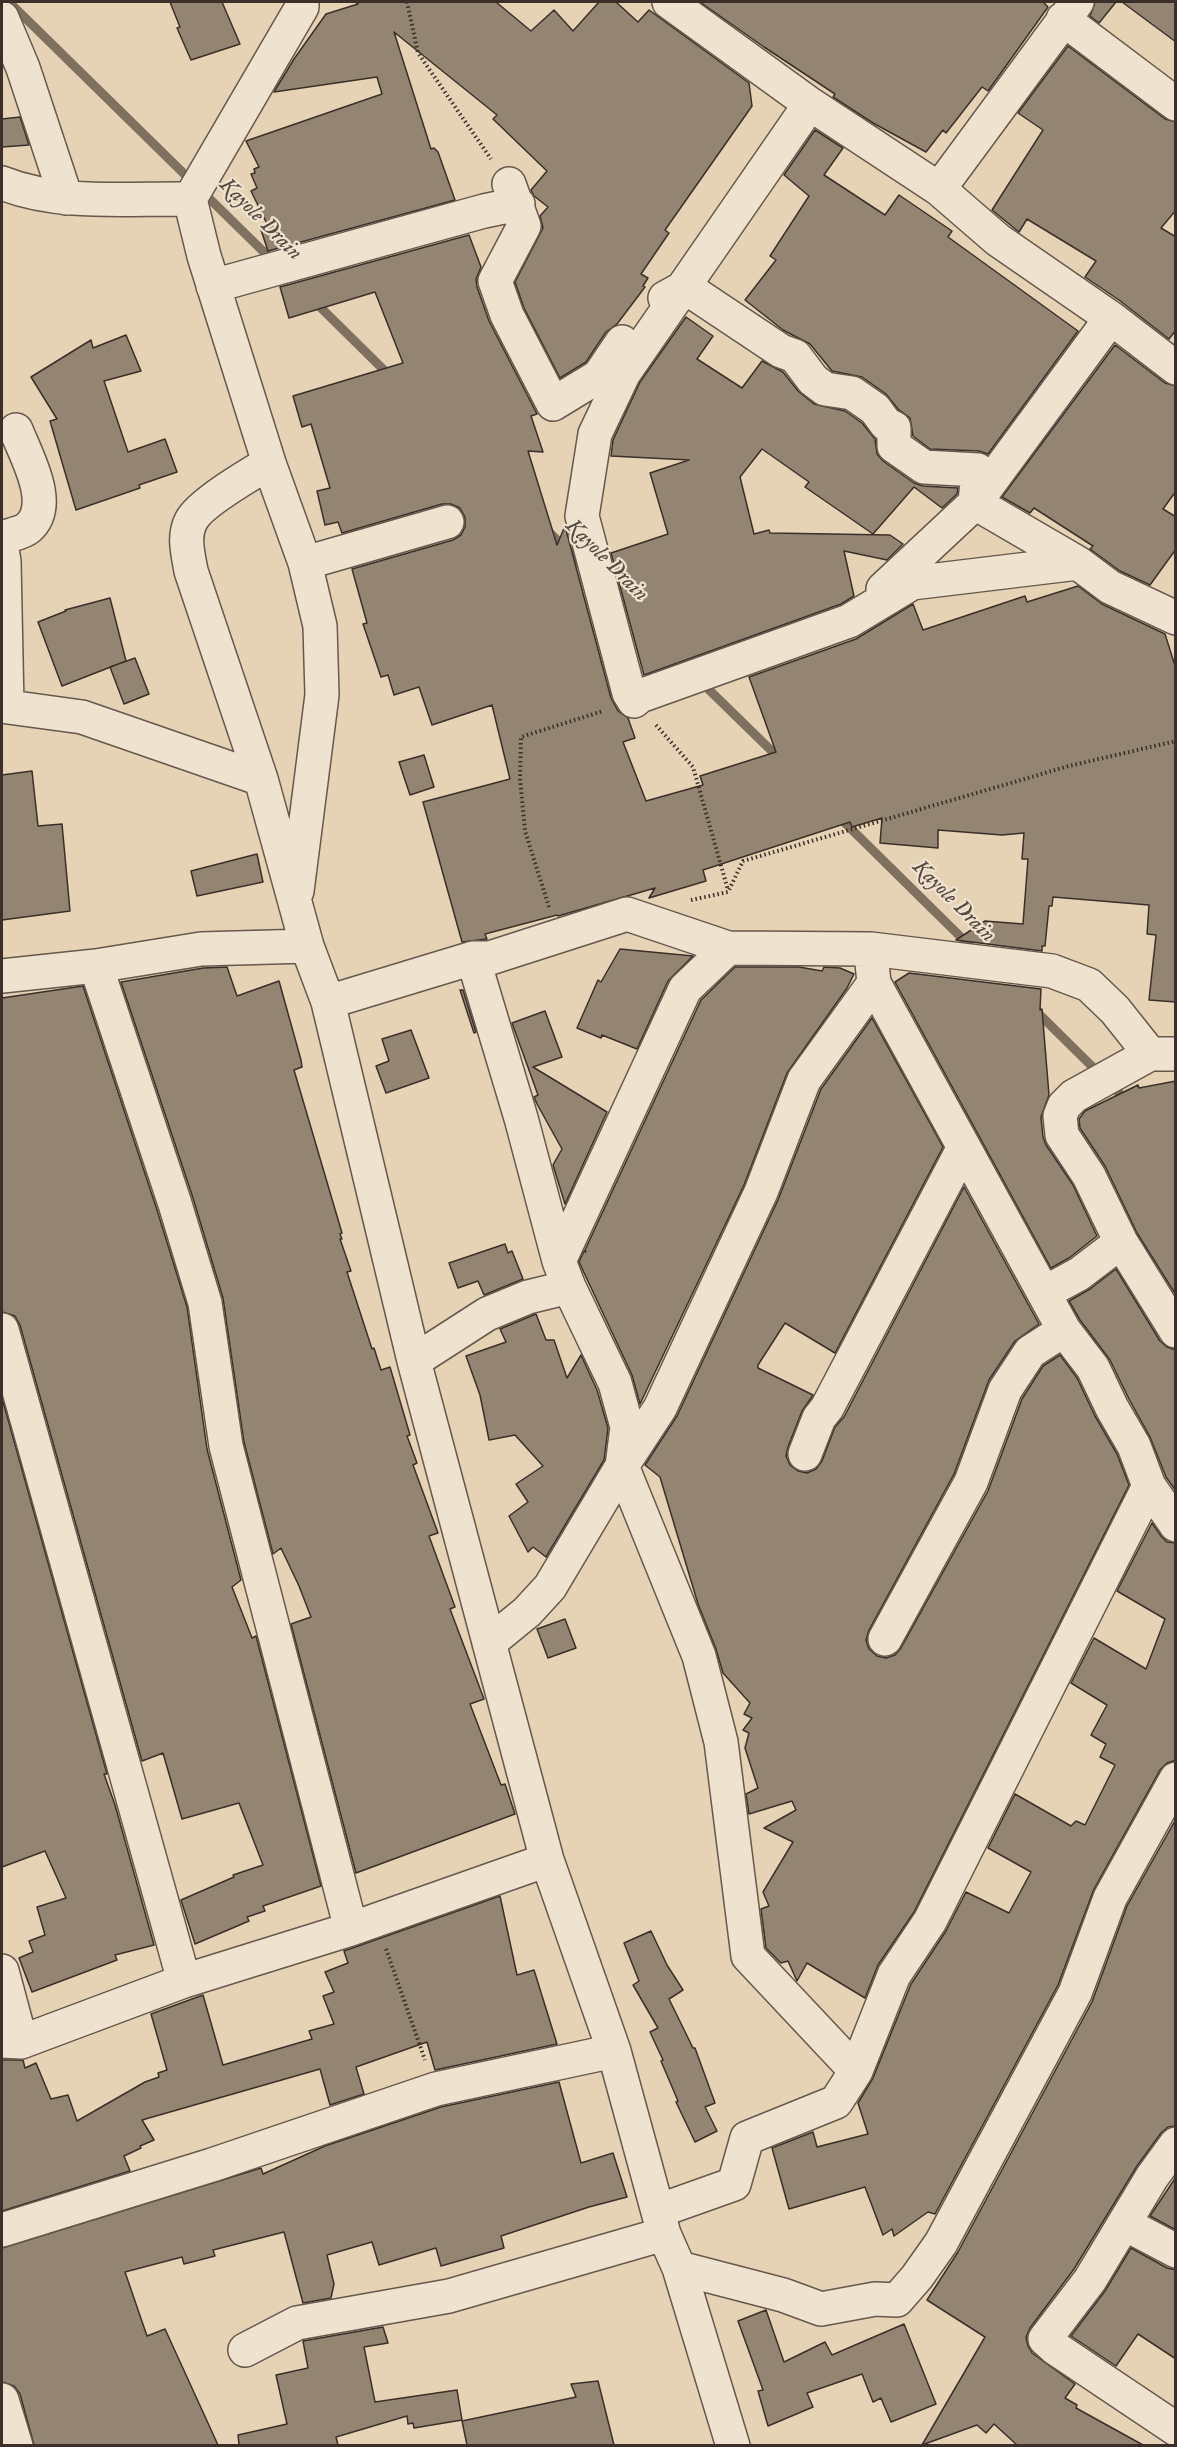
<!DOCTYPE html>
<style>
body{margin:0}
#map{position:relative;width:1177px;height:2447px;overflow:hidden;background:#e6d3b5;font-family:"IM FELL English",serif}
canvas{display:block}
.frame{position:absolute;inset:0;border:3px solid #3c2f29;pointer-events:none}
</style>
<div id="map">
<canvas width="1177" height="2447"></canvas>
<div class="frame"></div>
</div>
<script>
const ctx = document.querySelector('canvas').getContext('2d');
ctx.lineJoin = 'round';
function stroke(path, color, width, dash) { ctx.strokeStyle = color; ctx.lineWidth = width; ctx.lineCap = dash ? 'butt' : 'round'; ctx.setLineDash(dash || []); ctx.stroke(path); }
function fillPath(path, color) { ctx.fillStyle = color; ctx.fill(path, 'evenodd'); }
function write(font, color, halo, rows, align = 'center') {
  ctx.font = font + ' "IM FELL English",serif'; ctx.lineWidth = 4.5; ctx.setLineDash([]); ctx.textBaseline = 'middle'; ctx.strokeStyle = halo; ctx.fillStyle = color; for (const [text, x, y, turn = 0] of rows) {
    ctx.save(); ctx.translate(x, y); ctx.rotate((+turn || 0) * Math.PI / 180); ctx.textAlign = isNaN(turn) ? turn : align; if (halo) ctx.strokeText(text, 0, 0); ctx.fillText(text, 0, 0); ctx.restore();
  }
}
stroke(new Path2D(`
 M9 2 275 263
 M313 300 390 376
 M548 531 585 568
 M700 681 782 761
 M837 815 977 953
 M1036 1011 1128 1102`), '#7f7060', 9);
const building = new Path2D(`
 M170 2H222L240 44 191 60 177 28 180 27Z
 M355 2H496L531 31 554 10 573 31 599 2H616L638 22 649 10 749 83 752 106 665 230 669 233 641 274 648 278 643 286 645 287 617 324 606 332 586 362 560 378 524 308 515 282 543 228 540 216 548 207 534 196 531 190 547 171 493 119 497 115 394 32 431 149 434 148 438 152 455 200 268 251 261 230 269 228 251 191 257 188 251 174 255 173 254 169 259 167 246 141 382 94 377 77 274 92 294 59 326 14 358 4Z
 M700 2H1043L1048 7 988 91 982 87 946 133 943 130 926 152 873 123 833 97 835 94 764 47Z
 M1095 2H1116L1099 23 1090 16Z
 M1122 2H1176V42Z
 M1068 46 1165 119 1176 122V210L1161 228 1176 237V330L1169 339 1119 300 1085 277 1096 261 1027 219 1019 232 992 210 1043 130 1018 113Z
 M20 117 29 145 2 147V119Z
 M815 130 843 148 824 175 885 215 899 195 952 231 948 237 1078 331 988 454 979 451 930 449 913 436 910 418 898 409 886 394 862 377 832 371 810 344 783 330 745 300 776 260 770 256 809 196 784 175Z
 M469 235 481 267 476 279 477 287 489 321 537 414 531 416 543 452 528 451 557 545 565 526 611 698 618 711 628 718 635 738 623 742 646 801 703 785 700 776 776 752 749 677 856 639 913 604 923 630 1025 596 1027 602 1078 586 1102 604 1165 634 1176 669V1002L1149 1000 1156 935 1147 934 1149 905 1053 897 1052 906H1049L1045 946H1042V951L956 940 985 921 1023 924 1028 859H1022L1024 833 1002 835 938 830V848L880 843 882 818 852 827 850 822 703 870 706 881 649 898 655 888 558 916 557 915 485 934 487 939 462 942 423 802 510 779 492 705 432 725 419 687 394 695 388 675 381 677 363 624 367 623 352 569 453 540 461 535 465 527V517L460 508 451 504H442L342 533 338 522 325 525 317 491 330 488 311 424 302 427 293 396 403 363 375 292 289 318 280 287Z
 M686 317 713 336 697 359 742 388 762 361 783 372 798 391 814 404 845 411 862 423 875 439 877 454 883 461 914 483 923 486 958 488 957 494 942 508 914 487 873 534 805 487 809 482 762 449 740 477 754 534 769 530 770 533 890 535 903 544 887 560 844 551 854 596 841 604 644 675 611 553 668 534 650 473 689 460 611 456 613 440 640 382Z
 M126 335 141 371 104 381 128 452 165 439 177 472 139 485 140 488 76 510 50 421 57 419 31 377 91 340 93 348Z
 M1115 345 1165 383 1176 386V491L1163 509 1176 517V549L1150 585 1120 571 1090 549 1093 546 1034 508 1030 513 1002 497Z
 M110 598 126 661 62 686 38 622 66 611 65 610Z
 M135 658 149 694 124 704 110 667Z
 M424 755 434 787 410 795 399 762Z
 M32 771 38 826 62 824 70 911 2 920V775Z
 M257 854 263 882 197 896 191 871Z
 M620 949 693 956 668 981 637 1049 602 1035 601 1038 577 1028 598 980 601 982Z
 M227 967 237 996 279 981 301 1060 302 1067 294 1070 342 1233 340 1234 342 1239H340L351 1271 347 1272 372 1349 374 1348 381 1370 390 1367 410 1435 407 1436 417 1463 413 1465 438 1533 429 1536 455 1607 450 1609 484 1699 470 1704 501 1785 505 1784 515 1814 356 1873 291 1624 311 1617 299 1586 281 1548 273 1554 244 1442 223 1298 193 1198 121 982 203 968Z
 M735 967H799L822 971 824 967 840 968 854 974 847 988 787 1073 744 1185 640 1404 632 1375 579 1262 584 1251 586 1252 585 1250 701 1000Z
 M909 973 1041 989 1040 1010 1042 1009 1049 1095 1041 1117 1043 1137 1046 1145 1073 1185 1097 1236 1069 1258 1051 1268 895 982Z
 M83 986 157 1210 187 1307 207 1449 241 1580 232 1587 252 1638 256 1636 321 1886 263 1906 265 1911 247 1917 249 1921 195 1944 181 1900 234 1877 233 1875 263 1865 239 1803 182 1819 163 1753 142 1761 20 1325 15 1316 2 1312V998Z
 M460 990H463L476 1032 474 1033Z
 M545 1011 562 1057 533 1067 607 1112 565 1204 553 1165 562 1149 537 1104 534 1097 538 1095 512 1023Z
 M872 1018 943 1147 835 1353 785 1323 758 1365V1368L813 1395 802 1411 788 1447 786 1456 790 1465 798 1471 807 1473 816 1469 822 1461 835 1427 844 1417 964 1187 1039 1324 1015 1341 989 1380 954 1474 869 1630 866 1640 869 1649 877 1656 886 1658 895 1655 901 1648 988 1491 1022 1399 1043 1366 1060 1355 1077 1378 1095 1416 1117 1454 1129 1485 914 1912 878 1965 865 1998 807 1963 797 1981 788 1961 781 1963 766 1948 761 1909 769 1906 763 1892 793 1842 764 1828 796 1810 792 1801 749 1814 746 1794 758 1788 745 1748 749 1733 743 1730 752 1718 744 1714 750 1703 723 1673 716 1649 698 1604 660 1477 645 1465 677 1416 778 1200 821 1089Z
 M411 1030 429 1078 386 1093 376 1066 389 1061 382 1039Z
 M1176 1081V1295L1137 1233 1105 1166 1080 1128 1079 1119 1085 1111 1138 1085 1139 1088Z
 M505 1244 508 1253 512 1251 523 1279 484 1295 478 1281 458 1288 449 1263Z
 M1116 1269 1160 1341 1167 1347 1176 1350V1491L1166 1477 1150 1437 1129 1399 1110 1360 1080 1320 1069 1301 1090 1289Z
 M536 1314 546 1340H554L567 1378 581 1355 597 1390 608 1428 604 1460 546 1557 533 1547 528 1552 509 1516 528 1502 516 1484 543 1466 515 1435 489 1440 480 1395 466 1356 506 1342 500 1329Z
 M2 1398 107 1774H104L115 1805 154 1945 115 1955 117 1960 32 1992 19 1958 33 1952 29 1941 45 1935 37 1907 66 1898 45 1851 2 1867Z
 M1152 1523 1161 1536 1167 1542 1176 1543V1760L1167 1763 1160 1770 1094 1889 1058 1985 935 2214 928 2212 894 2236 892 2229 883 2235 865 2187 789 2209 772 2148 813 2132 817 2147 868 2134 858 2103 873 2078 911 1984 946 1931 966 1892 1009 1913 1031 1872 988 1848 1015 1794 1071 1826 1076 1821 1085 1825 1115 1765 1100 1757 1106 1744 1091 1735 1107 1705 1071 1683 1094 1638 1146 1669 1165 1619 1117 1591Z
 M565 1619 576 1648 548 1658 537 1629Z
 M1176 1819V2126L1168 2127 1161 2133 1137 2166 1074 2269 1030 2328 1026 2337 1028 2346 1032 2353 1075 2384 1065 2398 1077 2405 1076 2408 1143 2445H1017L994 2424 986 2433 977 2425 922 2445 985 2337 927 2300 958 2252 1092 2002 1127 1906Z
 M500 1896 517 1975 534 1970 557 2044 435 2070 427 2042 356 2067 364 2094 330 2105 320 2069 142 2120 154 2140 140 2146 141 2148 124 2156 130 2171 2 2211V2060H23L25 2068 36 2063 51 2099 68 2095 77 2121 145 2082 159 2077 158 2073 167 2070 151 2014 203 1995 223 2065 312 2039 309 2031 334 2024 323 1996 334 1992 325 1972 348 1963 344 1951Z
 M651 1931 667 1965 683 1990 669 1999 693 2048H695L715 2103 705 2107 717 2131 695 2142 676 2102 678 2101 661 2061 663 2060 650 2032 658 2028 633 1985 639 1981 624 1943Z
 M559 2082 581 2163 613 2153 627 2197 589 2207 501 2236 504 2248 441 2266 436 2248 379 2265 372 2242 327 2255 334 2284 331 2298 303 2303 284 2232 213 2250 215 2256 184 2264 182 2257 125 2272 147 2336 165 2329 218 2445H34L20 2394 14 2386 2 2382V2248L261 2168 263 2174 325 2146 441 2107Z
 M1176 2177V2230L1150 2216Z
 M1131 2248 1167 2268 1176 2270V2359L1138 2334 1116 2366 1071 2336 1105 2291Z
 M766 2310 784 2362 825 2342 832 2355 904 2324 936 2404 891 2422 881 2398 873 2402 862 2374 807 2393 813 2407 768 2426 758 2391 763 2390 738 2321Z
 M383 2327 388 2343 364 2347 375 2402 457 2390 462 2420 414 2428 413 2423 408 2424 407 2416 336 2437 338 2445H239L238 2435 287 2424 276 2375 308 2368 303 2341Z
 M598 2381 614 2445H467L462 2421 576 2397 571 2384Z`);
fillPath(building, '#948472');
stroke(building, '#3c2f29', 1.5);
const minor = new Path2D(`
 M302 2V7L190 199 204 256 269 463C252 473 199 504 191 521 183 536 188 554 191 571L261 779 307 946 328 1002 414 1361 547 1860 614 2051 664 2234 679 2268 733 2446
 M669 2 810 104 939 189 998 240 1111 318 1176 368
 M2 18 23 68 66 198
 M1063 19 1176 104
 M810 104 624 373 595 434 582 516 629 693 634 701 640 696 849 621 912 583 1078 563
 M2 183C60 206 128 198 190 199
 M509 184 524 226 495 281 507 315 553 404 599 376 622 342
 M939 189 1077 2
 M213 286 484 211 518 204
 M665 298 685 287 781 351 795 356 813 380 825 389 852 393 875 409 886 424 894 428V446L924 467 978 470 975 503 1078 563 1110 587 1176 618
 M269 463 305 563 320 626 322 695 297 891
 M2 538C9 535 22 533 28 528 55 505 26 456 16 430
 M2 550 4 561 7 706
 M305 563 447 522
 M883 589 975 503 1111 318
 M2 706 82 717 261 779
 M473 958 521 1118 559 1261 569 1287 615 1383 627 1427 622 1466 699 1656 721 1742 748 1956 856 2071
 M872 963 874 983 1064 1330 1093 1368 1112 1408 1134 1446 1149 1486 1176 1525
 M96 966 175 1204 205 1303 226 1446 351 1929
 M2 976 96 966 201 949 307 946
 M328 1002 473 958H490L627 914 728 948 871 949 1052 971 1089 985 1115 1010 1150 1054
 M1176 1054H1150L1074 1096 1064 1106 1060 1116 1062 1135 1089 1176 1121 1242 1176 1331
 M559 1261 685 989 728 948
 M1044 1293 1079 1274 1121 1242
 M2 1330 184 1981
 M414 1361 487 1314 528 1297 569 1287
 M805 1454 819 1418 827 1408 964 1147
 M885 1639 971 1482 1005 1390 1030 1352 1064 1330
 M489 1643 527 1612 550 1587 622 1466 660 1408 761 1192 804 1080 874 983
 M2 1971 21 2042
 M2 2041 21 2042 184 1981 351 1929 547 1860
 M1176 2144 1152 2177 1090 2280 1045 2339 1055 2348 1176 2429
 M658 2211 734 2184 747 2138 836 2102 856 2071 894 1975 930 1921 1149 1486
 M1125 2224 1176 2251
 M2 2230 212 2165 436 2089 614 2051
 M679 2268 783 2295 821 2309 875 2299 897 2300 917 2277 941 2243 1075 1993 1110 1898 1176 1779
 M245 2350 297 2323 449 2296 664 2234
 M2 2400 16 2446`);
stroke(minor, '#66584c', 36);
stroke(new Path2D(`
 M407 2 418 53 491 159
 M656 725 693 767 728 890
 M691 900 728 892 743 861 1069 766 1176 741
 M549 907 525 831 520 778 521 737 603 711
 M386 1949 425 2060`), '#3c2f29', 4, [1.5, 3]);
stroke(minor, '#efe2cf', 33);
write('italic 22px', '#584a40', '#efe2cf', [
 ["Kayole Drain",260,220,45],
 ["Kayole Drain",606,561,45],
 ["Kayole Drain",953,902,45]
]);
</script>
